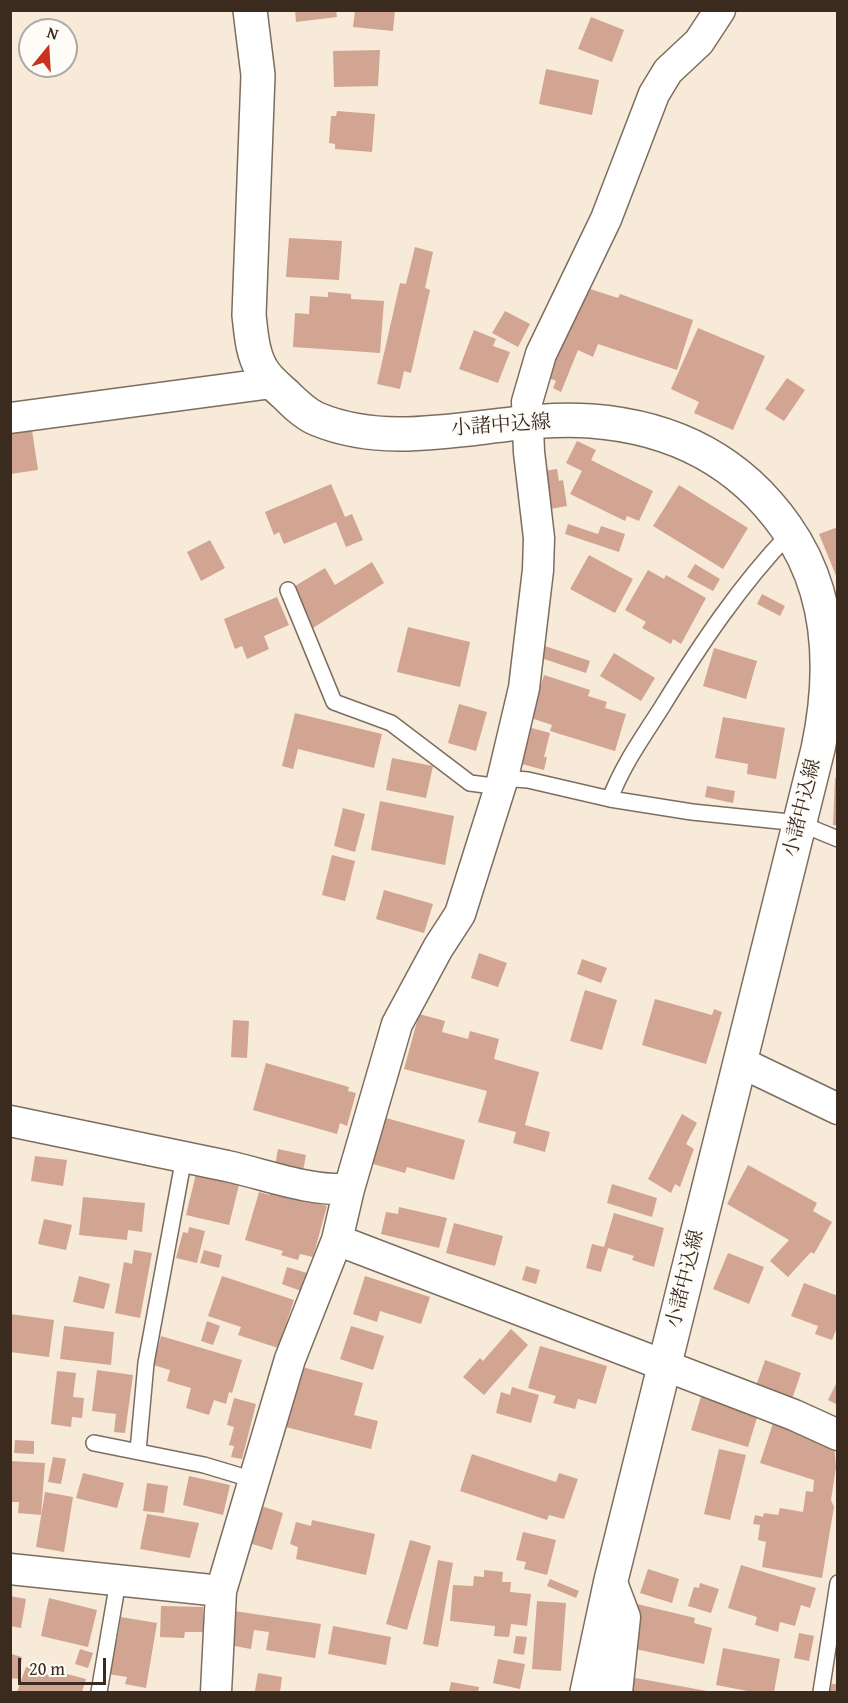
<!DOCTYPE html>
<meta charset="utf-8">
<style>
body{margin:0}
#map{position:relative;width:848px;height:1703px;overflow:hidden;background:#f7ead8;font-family:"Gentium Book Plus",serif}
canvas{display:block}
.frame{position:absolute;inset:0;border:12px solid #3b2a1e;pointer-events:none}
.north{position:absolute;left:18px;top:18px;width:60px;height:60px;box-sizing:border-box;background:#fdfcf7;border:2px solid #afa8a0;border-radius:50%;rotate:18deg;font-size:16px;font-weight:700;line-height:24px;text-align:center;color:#3b2a1e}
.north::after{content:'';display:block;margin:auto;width:21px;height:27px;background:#c8321e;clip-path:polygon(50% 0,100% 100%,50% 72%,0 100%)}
.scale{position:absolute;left:18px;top:1658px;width:88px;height:27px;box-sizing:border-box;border:3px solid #3b2a1e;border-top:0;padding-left:8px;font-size:18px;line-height:21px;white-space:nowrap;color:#3b2a1e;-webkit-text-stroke:4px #fdfcf7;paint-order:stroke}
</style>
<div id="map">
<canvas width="848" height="1703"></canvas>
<div class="frame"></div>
<div class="north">N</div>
<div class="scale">20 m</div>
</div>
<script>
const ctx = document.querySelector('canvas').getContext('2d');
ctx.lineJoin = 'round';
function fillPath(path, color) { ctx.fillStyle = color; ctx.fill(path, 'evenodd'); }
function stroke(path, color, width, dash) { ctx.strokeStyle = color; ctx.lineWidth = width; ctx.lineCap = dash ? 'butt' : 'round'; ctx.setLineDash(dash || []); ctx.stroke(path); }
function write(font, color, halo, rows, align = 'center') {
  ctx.font = font + ' "Gentium Book Plus","Noto Serif JP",serif'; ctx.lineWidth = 5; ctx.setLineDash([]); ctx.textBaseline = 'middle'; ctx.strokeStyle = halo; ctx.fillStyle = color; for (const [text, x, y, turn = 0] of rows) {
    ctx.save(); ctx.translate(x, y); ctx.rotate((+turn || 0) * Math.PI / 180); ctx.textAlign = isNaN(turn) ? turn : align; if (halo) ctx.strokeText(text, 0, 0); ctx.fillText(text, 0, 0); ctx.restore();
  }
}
fillPath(new Path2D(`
 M295 10H336L337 17 296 22Z
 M355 10H395L393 31 353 27Z
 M591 17 624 30 612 62 578 49Z
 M380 50 378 86 334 87 333 51Z
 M546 69 599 80 592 115 539 104Z
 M337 111 375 114 372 152 335 149V144L329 143 331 116H336Z
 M289 238 342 241 339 280 286 277Z
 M415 247 433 252 425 288 430 290 411 373 404 371 400 389 377 384 400 283 406 284Z
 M584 287 618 298 620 294 693 320 677 370 598 344 593 357 578 350 561 392 553 388 556 381 542 375Z
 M328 292 351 294V299L384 301 380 353 293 347 295 313 309 314 310 296 328 297Z
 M505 311 530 324 518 347 492 333Z
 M698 328 765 356 733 430 694 413 699 402 671 389Z
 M474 330 496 339 493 346 510 352 498 383 459 369Z
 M787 378 805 390 784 421 765 409Z
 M32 430 38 470 10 474V433Z
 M577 441 596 450 591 460 653 491 639 521 627 516 625 521 570 494 582 471 566 463Z
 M557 469 559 481 563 480 567 506 550 509 544 471Z
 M331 484 345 517 352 514 363 540 346 547 336 522 284 544 279 532 274 535 265 512Z
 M679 485 748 528 723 569 653 526Z
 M568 524 598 534 601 526 625 534 619 552 565 534Z
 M838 527V578H837L819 534Z
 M210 540 225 568 201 581 187 552Z
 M589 555 633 579 615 613 570 589Z
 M372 562 384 583 313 628 295 586 325 568 335 585Z
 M695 564 720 579 713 591 687 577Z
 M648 570 664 579 666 575 706 598 681 644 673 639 671 644 642 628 646 622 625 610Z
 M762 594 785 606 780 616 757 604Z
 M277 597 289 625 264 636 269 649 247 659 242 646 235 649 224 619Z
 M408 627 470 642 460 687 397 672Z
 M542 645 590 661 586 673 538 657Z
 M714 648 757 661 746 699 703 686Z
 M614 653 655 678 641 701 600 676Z
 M544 675 590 690 588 696 607 702 605 708 626 714 615 751 550 731 552 725 531 718Z
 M459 704 487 712 476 751 448 743Z
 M295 713 382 734 374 768 298 749 293 769 282 766Z
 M723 717 785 728 776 779 747 774 748 764 715 758Z
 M528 727 550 733 544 757H547L544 770 518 763Z
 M392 758 433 766 426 798 386 790Z
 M835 778H838V825H833Z
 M707 786 735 791 733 803 705 797Z
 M380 801 454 816 445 865 371 850Z
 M343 808 365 814 355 852 334 846Z
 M332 855 355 861 345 901 322 895Z
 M384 890 433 904 424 933 376 919Z
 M479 953 507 963 498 987 471 978Z
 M582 959 607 968 601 983 577 974Z
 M585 990 617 1000 602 1050 570 1041Z
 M655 999 712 1015 714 1009 722 1012 706 1064 642 1045Z
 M419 1014 445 1021 442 1032 468 1039 470 1031 499 1039 494 1059 539 1072 525 1125 550 1132 545 1152 513 1143 516 1132 478 1122 487 1091 404 1069Z
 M233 1020 249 1021 247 1058 231 1057Z
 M266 1063 349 1087 348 1091 356 1093 347 1126 340 1123 337 1134 253 1110Z
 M682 1114 697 1123 686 1144 694 1149 680 1187 675 1184 671 1193 648 1179Z
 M379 1116 465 1140 454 1180 407 1167 405 1173 366 1162Z
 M278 1149 306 1155 303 1171 275 1166Z
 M35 1156 67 1160 63 1186 31 1181Z
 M748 1165 817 1203 813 1211 832 1222 814 1254 811 1252 788 1277 770 1261 789 1240 727 1204Z
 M196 1174 239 1185 229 1225 186 1215Z
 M612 1184 657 1198 652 1217 607 1203Z
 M271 1190 327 1206 313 1257 300 1254 298 1260 281 1255 283 1251 245 1240 259 1192 270 1195Z
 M83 1197 145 1203 142 1232 128 1230 127 1240 79 1235Z
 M399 1207 447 1218 439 1248 381 1234 386 1212 398 1214Z
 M614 1213 664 1228 654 1267 632 1260 634 1256 608 1248 601 1272 586 1268 592 1244 604 1247Z
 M44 1219 72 1225 66 1250 38 1244Z
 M454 1223 503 1236 495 1266 446 1253Z
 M189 1227 205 1231 197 1263 176 1258 183 1232 188 1233Z
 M134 1250 152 1253 140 1318 115 1313 124 1262 132 1264Z
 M204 1250 222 1255 219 1268 200 1263Z
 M728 1253 764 1267 749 1304 713 1289Z
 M526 1266 540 1270 536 1284 522 1280Z
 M287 1267 307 1273 301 1291 282 1284Z
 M79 1276 110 1284 104 1309 73 1302Z
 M222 1276 294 1300 278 1348 238 1335 241 1327 208 1316Z
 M365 1276 430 1297 421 1324 380 1311 377 1322 353 1314Z
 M804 1283 838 1296V1325L832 1340 815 1334 818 1326 791 1316Z
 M10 1314 54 1320 49 1357 10 1352Z
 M207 1321 220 1326 213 1345 201 1341Z
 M64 1326 114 1332 111 1365 60 1359Z
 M351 1326 384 1336 373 1370 340 1359Z
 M511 1329 528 1345 484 1395 463 1377 480 1358 483 1361Z
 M161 1336 242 1360 232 1393 229 1392 226 1404 214 1400 209 1415 186 1408 191 1388 167 1381 170 1370 153 1365Z
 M540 1346 607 1366 596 1404 578 1399 575 1409 553 1403 556 1396 528 1388Z
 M765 1360 801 1373 791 1402 755 1389Z
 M302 1367 363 1383 354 1415 378 1421 371 1449 282 1426 286 1410 291 1411Z
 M97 1370 133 1375 125 1433 114 1432 116 1414 92 1411Z
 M57 1371 76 1373 73 1397 84 1398 82 1418 72 1417 71 1427 51 1424Z
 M838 1380V1405L828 1400Z
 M512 1387 539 1395 531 1423 496 1413 501 1392 510 1395Z
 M702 1393 759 1411 748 1447 691 1430Z
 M234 1398 256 1404 242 1459 231 1457 234 1446 229 1445 234 1427 227 1425Z
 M774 1420 834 1444 836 1467 831 1500 834 1507 822 1578 762 1567 766 1542 758 1540 760 1525 753 1524 755 1515 763 1517 764 1513 778 1515 780 1508 803 1512 806 1491 813 1492 814 1480 760 1463Z
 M15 1440 34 1441V1454L14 1453Z
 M719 1449 746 1455 730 1520 704 1514Z
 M472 1454 556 1482 559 1473 578 1479 564 1519 549 1515 547 1520 460 1491Z
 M53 1457 66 1459 61 1484 48 1482Z
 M10 1461 45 1463 41 1515 18 1513 19 1502H10Z
 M83 1473 124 1483 117 1508 76 1498Z
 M189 1476 230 1485 223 1515 183 1505Z
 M147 1483 168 1486 164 1513 143 1511Z
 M45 1492 73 1497 64 1552 36 1547Z
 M261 1506 283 1513 272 1550 249 1543Z
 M147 1514 199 1523 190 1558 140 1549Z
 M312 1520 375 1534 366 1575 296 1559 298 1547 290 1544 296 1522 311 1526Z
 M523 1532 556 1540 547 1575 524 1569 526 1562 516 1560Z
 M410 1540 431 1546 407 1630 386 1624Z
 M438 1560 453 1563 438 1647 423 1644Z
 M741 1565 816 1588 810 1608 801 1605 795 1626 780 1622 778 1632 755 1625 757 1617 728 1608Z
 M648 1569 679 1579 672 1603 640 1593Z
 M484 1570 503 1572 502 1582H511L510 1592 531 1594 527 1626 511 1624 509 1637 494 1636 495 1626 450 1621 453 1585 473 1586 474 1576 484 1577Z
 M550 1579 579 1591 576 1598 547 1586Z
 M700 1583 719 1589 711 1613 688 1606 694 1587 699 1588Z
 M10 1596 26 1599 21 1628 10 1626Z
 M49 1598 97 1610 88 1647 41 1636Z
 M537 1601 566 1603 561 1671 532 1669Z
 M633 1603 695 1618 694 1623 712 1628 704 1664 631 1648Z
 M161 1606 203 1607V1632H185L184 1638 160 1637Z
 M234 1611 321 1624 315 1658 266 1650 269 1632 254 1630 251 1649 229 1645Z
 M121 1617 157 1623 146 1688 125 1684 127 1677 108 1674 113 1640 117 1641Z
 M333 1626 391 1637 386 1665 328 1654Z
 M799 1633 814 1636 809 1661 794 1658Z
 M516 1636 527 1637 524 1655 513 1653Z
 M723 1648 780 1659 774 1692H753L716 1685Z
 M80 1649 93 1653 88 1668 75 1664Z
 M11 1654 22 1657 19 1679 10 1678Z
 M498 1659 525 1664 520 1689 493 1683Z
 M26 1667 51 1676 52 1670 86 1679 82 1692H17Z
 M258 1673 282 1677 280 1692 255 1691Z
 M630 1677 707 1691V1692H627Z
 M451 1682 479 1687 478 1692H449Z
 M830 1684H838V1692H829Z`), '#d2a492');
const service = new Path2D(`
 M288 590 334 702 391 723 470 783 493 786 515 779 528 780 610 799 692 812 799 823 838 839
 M610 799C622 766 643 737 662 707 700 645 740 585 790 533
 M94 1443 204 1465 254 1480
 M138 1451 146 1363 184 1157
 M99 1692 118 1581
 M821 1692 838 1583`);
const minor = new Path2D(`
 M10 418 272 383
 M740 1062 838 1109
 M10 1121C83 1136 155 1151 227 1166 268 1175 307 1191 349 1189L337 1240 290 1359 221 1591 216 1692
 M349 1189 397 1024 438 948 460 914 502 781 524 688 538 570 539 538 529 452 527 402 541 354 606 219 654 94 668 71 699 42 720 10
 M337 1240 794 1415 838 1435
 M10 1569 221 1591
 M611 1580 625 1617 617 1692`);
const secondary = new Path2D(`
 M250 10 258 75 249 315C251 332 252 352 261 368 266 378 276 386 285 394 294 403 305 414 317 419 403 455 501 414 591 421 672 427 739 460 786 527 832 592 834 673 818 749L611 1580 587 1692`);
stroke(service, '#7d6d5f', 18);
stroke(minor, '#7d6d5f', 33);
stroke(secondary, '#7d6d5f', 36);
stroke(service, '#fff', 15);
stroke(minor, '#fff', 30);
stroke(secondary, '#fff', 33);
write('20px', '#3b2a1e', '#fdfcf7', [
 ["小諸中込線",501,426,-4],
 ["小諸中込線",803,808,-76],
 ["小諸中込線",686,1279,-76]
]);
</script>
